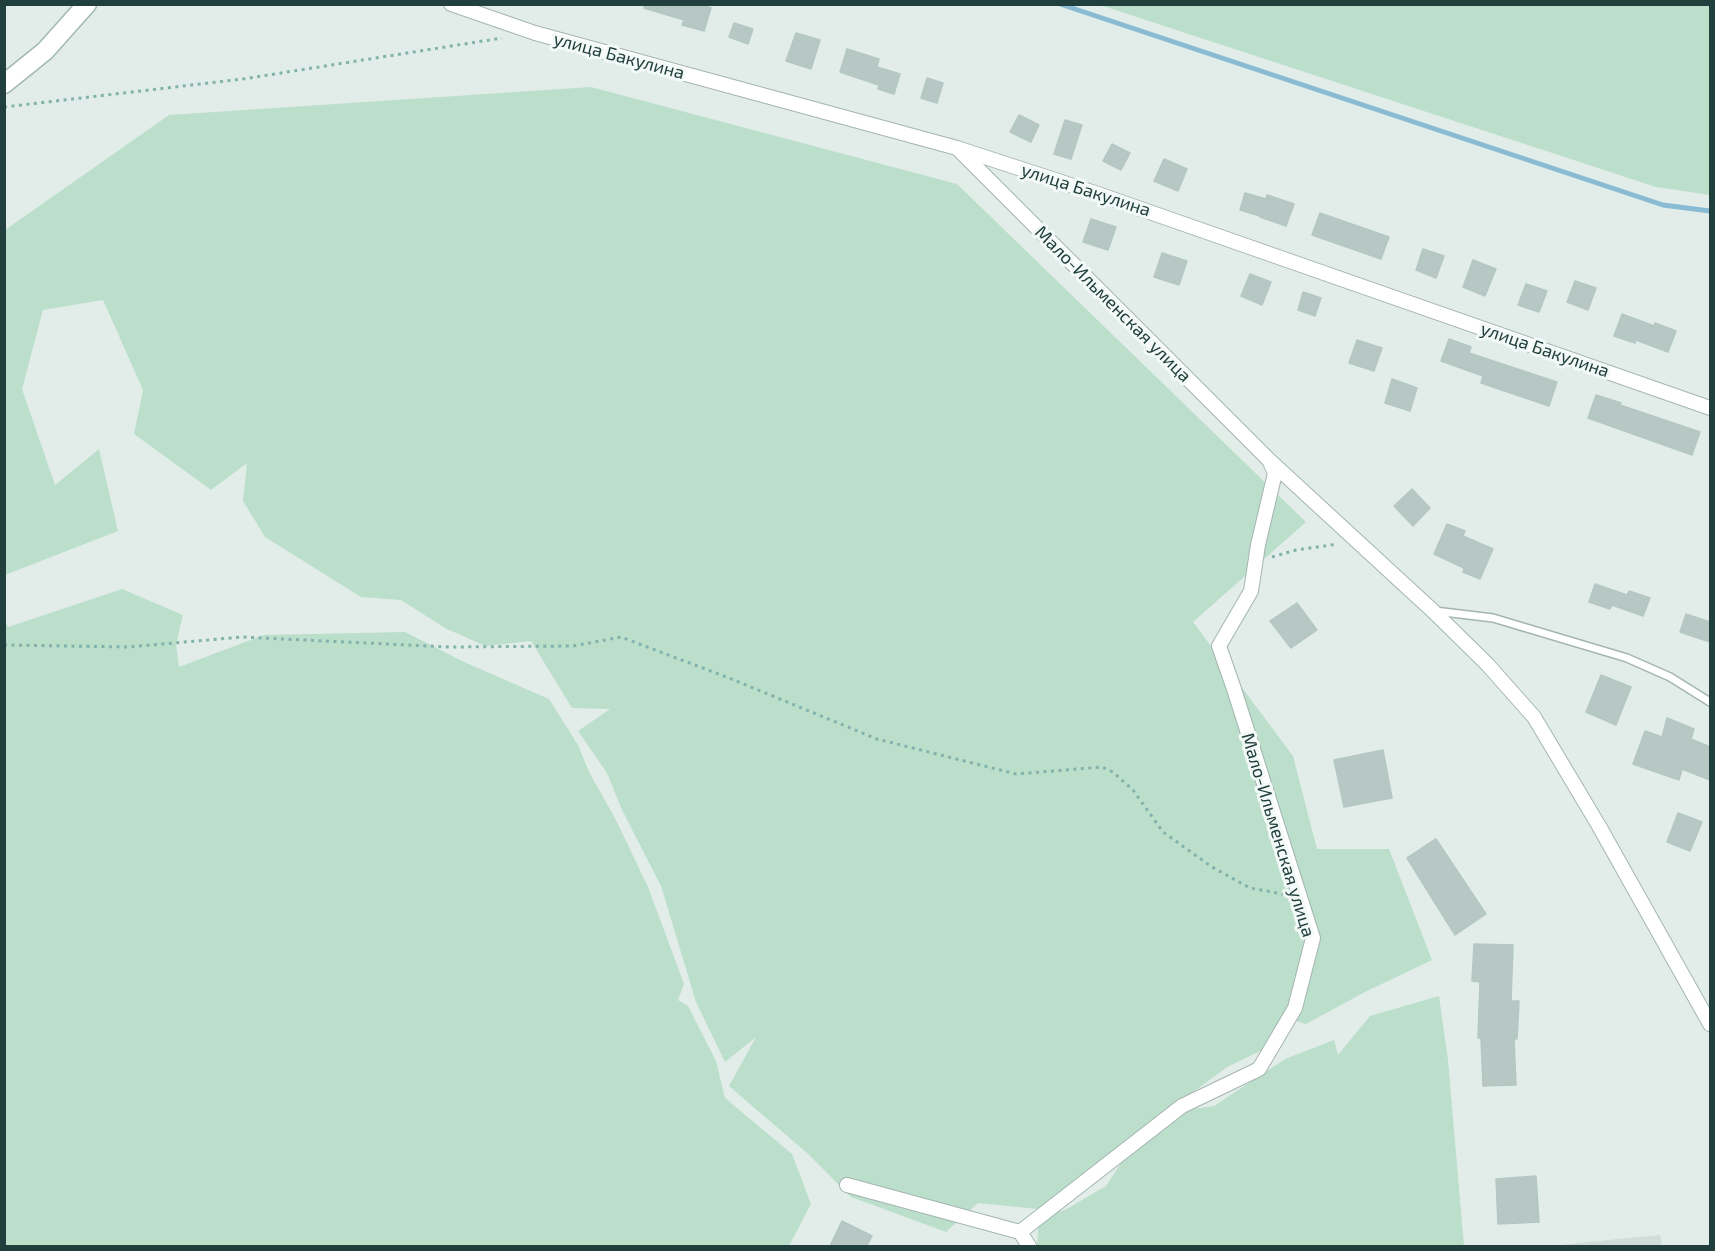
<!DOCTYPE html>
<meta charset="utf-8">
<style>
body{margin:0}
#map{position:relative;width:1715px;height:1251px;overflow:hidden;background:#e2edea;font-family:"Exo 2",sans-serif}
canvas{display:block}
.frame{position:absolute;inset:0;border:6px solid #213f3c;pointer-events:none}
</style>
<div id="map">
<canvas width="1715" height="1251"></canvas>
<div class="frame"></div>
</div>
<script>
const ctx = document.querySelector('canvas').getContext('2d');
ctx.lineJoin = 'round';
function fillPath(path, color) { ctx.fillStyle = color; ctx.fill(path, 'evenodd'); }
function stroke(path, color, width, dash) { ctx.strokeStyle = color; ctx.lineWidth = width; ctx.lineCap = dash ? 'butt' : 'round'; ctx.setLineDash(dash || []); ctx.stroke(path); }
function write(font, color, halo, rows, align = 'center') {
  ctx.font = font + ' "Exo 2",sans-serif'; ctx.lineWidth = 6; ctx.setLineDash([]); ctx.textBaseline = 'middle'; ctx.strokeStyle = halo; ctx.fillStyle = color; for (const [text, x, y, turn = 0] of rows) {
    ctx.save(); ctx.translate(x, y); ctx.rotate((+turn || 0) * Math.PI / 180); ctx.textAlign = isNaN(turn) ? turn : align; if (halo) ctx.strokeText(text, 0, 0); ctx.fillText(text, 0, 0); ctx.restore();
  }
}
fillPath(new Path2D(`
 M1660 1235 1662 1246H1550L1628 1238Z`), '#d0ddd9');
fillPath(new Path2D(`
 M1100 5H1710V195L1656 187Z
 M591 87 957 184 1306 522 1193 622 1293 756 1317 849H1389L1432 960 1365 992 1306 1024 1284 1018 1277 1043 1227 1067 1165 1113 1214 1106 1285 1059 1334 1040 1338 1055 1370 1016 1439 996 1448 1060 1464 1246H1037L1039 1217 1065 1210 1106 1186 1147 1124 1090 1184 1058 1195 1038 1209 978 1203 946 1232 851 1197 807 1153 729 1086 756 1037 725 1062 696 1002 661 886 622 810 607 773 578 731 610 709 572 708 531 641 485 646 445 628 401 600 361 597 265 537 243 501 247 463 211 490 134 434 143 390 103 300 43 310 22 389 55 485 99 449 118 531 5 575V230L169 115Z
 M122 589 183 615 176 644 179 667 264 635 405 632 464 662 549 699 578 745 589 772 615 818 648 887 684 984 678 1000 688 1006 716 1061 725 1098 792 1154 811 1204 789 1246H5V622L8 627Z`), '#bbdfcb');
stroke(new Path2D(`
 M1060 4 1663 205 1710 211`), '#89bbd4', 5);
const building = new Path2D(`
 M645 4H699L711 8 704 31 682 25 684 20 644 8Z
 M734 23 753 29 748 44 729 37Z
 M796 33 820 40 811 69 786 61Z
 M847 49 879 59 877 67 900 74 894 94 878 89 879 85 840 72Z
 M927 78 943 83 937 103 921 98Z
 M1019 115 1039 125 1031 142 1010 132Z
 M1065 120 1082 125 1071 159 1054 154Z
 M1112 144 1130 153 1121 170 1103 161Z
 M1164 159 1187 169 1178 191 1154 181Z
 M1245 193 1266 199 1267 195 1294 204 1286 226 1260 217V216L1240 210Z
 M1320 213 1389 237 1381 259 1312 235Z
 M1091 219 1116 227 1108 250 1083 242Z
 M1423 249 1444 256 1436 278 1416 270Z
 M1162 253 1187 261 1179 285 1154 277Z
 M1473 260 1496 269 1485 296 1463 287Z
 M1250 274 1271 282 1262 305 1241 296Z
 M1575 281 1596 288 1588 310 1567 302Z
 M1526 284 1547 291 1539 312 1518 305Z
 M1303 292 1321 298 1315 316 1298 310Z
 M1622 314 1654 326 1655 323 1676 331 1668 352 1636 340 1635 343 1614 336Z
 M1449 339 1471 347 1469 353 1557 382 1549 406 1481 383 1483 376 1441 361Z
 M1357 340 1382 348 1374 371 1349 363Z
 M1392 379 1417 388 1410 411 1385 403Z
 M1596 395 1621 403 1620 405 1700 432 1692 455 1588 418Z
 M1412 489 1430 508 1413 526 1394 506Z
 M1447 524 1465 531 1463 536 1493 549 1480 579 1463 572 1464 568 1434 554Z
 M1595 584 1627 595 1629 591 1650 598 1643 616 1612 605 1610 609 1589 602Z
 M1297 603 1317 630 1291 648 1270 621Z
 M1686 614 1710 622V642L1680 632Z
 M1601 675 1631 687 1616 725 1586 712Z
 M1667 718 1694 729 1691 739 1710 747V780L1682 769 1679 780 1633 764 1645 731 1662 737Z
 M1383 750 1392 798 1344 807 1334 760Z
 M1678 813 1702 822 1690 851 1667 842Z
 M1436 839 1486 914 1455 935 1407 858Z
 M1474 944 1513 945 1511 1001H1519L1517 1039H1514L1516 1085 1483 1086 1481 1038H1478L1480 982 1472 981Z
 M1536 1176 1539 1222 1498 1224 1496 1179Z
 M842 1221 872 1236 867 1246H830Z`);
fillPath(building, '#b7c8c4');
stroke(building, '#b4c7c2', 1.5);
const lane = new Path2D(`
 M1435 611 1493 618 1627 658 1670 677 1710 702`);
const street = new Path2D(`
 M451 4 535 33 957 148 1098 194 1710 408
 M959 150 1269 460 1433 611 1487 664 1534 717 1599 826 1710 1024
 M847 1185 1020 1232
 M1029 1246 1020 1232 1182 1106 1259 1069 1295 1008 1313 938 1234 689 1219 646 1251 591 1258 545 1275 473 1270 462`);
const secondary = new Path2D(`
 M4 84 45 51 87 4`);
stroke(lane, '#a4b5b2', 10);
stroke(street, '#a4b5b2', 16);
stroke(secondary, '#a0b9b4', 21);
stroke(new Path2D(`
 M4 107 243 79 502 38
 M1272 557 1296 550 1338 544
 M4 645 128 647 242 637 449 647 573 646 621 637 729 678 877 739 1016 774 1102 767 1113 772 1133 790 1163 832 1212 867 1250 888 1283 894`), '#82b2ab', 3, [3, 4.5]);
stroke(lane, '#fff', 7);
stroke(street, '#fff', 14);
stroke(secondary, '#fff', 18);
write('18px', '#213f3c', '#f3f9f7', [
 ["улица Бакулина",619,56,15],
 ["улица Бакулина",1086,190,18],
 ["Мало-Ильменская улица",1113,304,45],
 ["улица Бакулина",1545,350,19],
 ["Мало-Ильменская улица",1278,835,73]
]);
</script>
